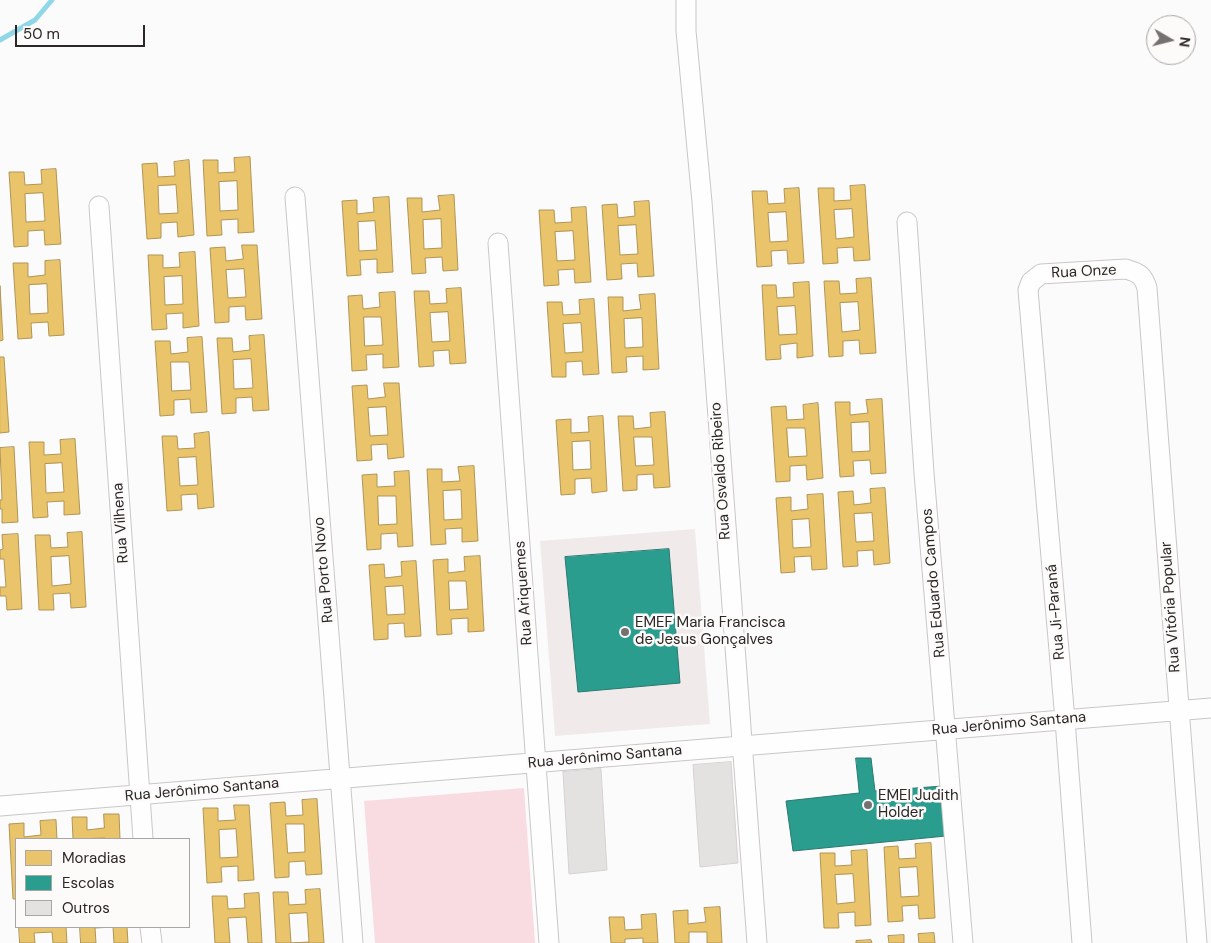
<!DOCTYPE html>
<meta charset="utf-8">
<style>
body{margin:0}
#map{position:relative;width:1211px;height:943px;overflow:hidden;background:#fcfbfb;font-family:"DM Sans",sans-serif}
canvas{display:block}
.legend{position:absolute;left:15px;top:838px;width:175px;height:90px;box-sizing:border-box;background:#fdfafa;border:1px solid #a9a5a6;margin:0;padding:6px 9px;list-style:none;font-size:15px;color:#2c2627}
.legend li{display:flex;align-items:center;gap:10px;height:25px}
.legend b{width:25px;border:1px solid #a9a5a6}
.north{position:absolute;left:1146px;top:15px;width:50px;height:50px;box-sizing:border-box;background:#fdfafa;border:1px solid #a9a5a6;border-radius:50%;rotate:98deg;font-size:14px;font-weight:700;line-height:20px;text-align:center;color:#2c2627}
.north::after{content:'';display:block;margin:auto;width:18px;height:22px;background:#757171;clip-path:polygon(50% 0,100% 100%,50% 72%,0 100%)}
.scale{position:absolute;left:15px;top:25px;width:130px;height:22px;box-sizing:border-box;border:2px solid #2c2627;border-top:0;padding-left:6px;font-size:15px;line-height:18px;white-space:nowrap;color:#2c2627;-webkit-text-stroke:4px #fdfafa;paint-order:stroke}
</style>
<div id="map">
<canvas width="1211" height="943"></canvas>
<ul class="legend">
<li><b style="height:14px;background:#e9c46a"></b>Moradias</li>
<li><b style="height:14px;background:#2a9d8f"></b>Escolas</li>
<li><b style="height:14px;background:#e4e1e1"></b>Outros</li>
</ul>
<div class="north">N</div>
<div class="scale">50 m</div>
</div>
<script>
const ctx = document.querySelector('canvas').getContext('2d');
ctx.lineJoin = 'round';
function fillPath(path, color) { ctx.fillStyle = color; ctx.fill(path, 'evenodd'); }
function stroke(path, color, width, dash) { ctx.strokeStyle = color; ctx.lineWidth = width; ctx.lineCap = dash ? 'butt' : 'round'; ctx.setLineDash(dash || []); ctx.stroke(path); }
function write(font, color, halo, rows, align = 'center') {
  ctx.font = font + ' "DM Sans",sans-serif'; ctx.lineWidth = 5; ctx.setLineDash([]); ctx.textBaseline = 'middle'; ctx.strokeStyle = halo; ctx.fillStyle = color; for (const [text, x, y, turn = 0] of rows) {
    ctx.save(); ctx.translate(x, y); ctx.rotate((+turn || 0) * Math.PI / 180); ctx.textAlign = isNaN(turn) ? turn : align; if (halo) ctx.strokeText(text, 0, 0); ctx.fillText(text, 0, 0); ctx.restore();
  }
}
fillPath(new Path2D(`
 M695 529 710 724 555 736 540 541Z`), '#f0eaeb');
fillPath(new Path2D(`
 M524 788 535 943H375L364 801Z`), '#f9dce2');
const homes = new Path2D(`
 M250 157 254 232 238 233V219L221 220 222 235 207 236 203 160H218V173L235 172 234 158ZM237 181 238 210 220 211 219 182Z
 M189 160 194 235 178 237 177 222 161 223V238L147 239 142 164 157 163 158 177 175 176 174 162ZM176 185 178 213 159 214 158 186Z
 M56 169 61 244 45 245 44 230 28 231V246L14 247 9 172H24L25 185 42 184 41 170ZM43 193 45 221 26 222 25 194Z
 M865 185 870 260 854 261 853 247 837 248 838 263 823 264 818 188H834V201L851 200 850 186ZM852 209 854 237 836 239 834 210Z
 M799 188 804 263 788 264 787 250 771 251 772 266 757 267 752 191H767L768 204 785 203 784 189ZM786 212 788 241 770 242 768 213Z
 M454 195 458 270 443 271 442 257 425 258 426 273 412 274 407 198H422V212L440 210 438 196ZM441 219 442 248 424 249 423 220Z
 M389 197 393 272 377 273V259L360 260 361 275 347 276 342 201 357 200V214L374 212 373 198ZM375 221 377 250 359 251 358 222Z
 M649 201 654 276 638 277 637 263 621 264 622 279 607 280 602 205 617 204 618 218 635 216 634 202ZM636 225 638 254 620 255 618 226Z
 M586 207 591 282 575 283 574 269 558 270 559 285 544 286 539 210H554L555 223 572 222 571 208ZM573 231 575 260 557 261 555 232Z
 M242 245H257L262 319 246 320 245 306 229 307V322L215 323 210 248 225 247 226 261 243 259ZM244 269 246 297 228 298 226 270Z
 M195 252 199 326 183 328V313L166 314 167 329 152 330 148 255H163V268L180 267 179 253ZM182 276 183 304 165 305 164 277Z
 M60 260 64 335 49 336 48 322 31 323 32 338 18 339 13 263H28V277L45 275V261ZM47 284 48 313 30 314 29 285Z
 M871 278 876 353 860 354 859 340 843 341V356L829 357 824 281H839L840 294 857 293 856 279ZM858 302 860 330 842 332 840 303Z
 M809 282 813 356 797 358V343L780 345 781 359 766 360 762 285H776L777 298 794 297 793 283ZM795 306 797 334 779 335 777 307Z
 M0 286 3 340 0 341Z
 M461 288 466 363 450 364 449 350 433 351 434 366 419 367 414 291H429L430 304 447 303 446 289ZM448 312 450 341 432 342 430 313Z
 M395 292 399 367 383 368V354L366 355 367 370 352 371 348 296 362 295 363 309 380 307 379 293ZM364 317H381L383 345 365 346Z
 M655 294 659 369 643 370V356L626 357 627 372 612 373 608 297H623V311L641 309 639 295ZM642 318 643 347 625 348 624 319Z
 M594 299 599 374 583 375 582 361 566 362V377H552L547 302H562L563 315 580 314 579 300ZM581 323 583 352 565 353 563 324Z
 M264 335 269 410 253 411 252 397 236 398V413L222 414 217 338H232L233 352 250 350 249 336ZM251 359 253 388 234 389 233 360Z
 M202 337 207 412 191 413 190 399 174 400V415L160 416 155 341H170L171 354 188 352 187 338ZM171 362H189L191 390 172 391Z
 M0 357H4L9 432 0 433Z
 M384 383H399L404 457 388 459 387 444 371 445 372 460 357 461 352 386 367 385 368 399 385 397ZM386 407 388 435 370 436 368 408Z
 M882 399 886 473 871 474 870 460 853 461 854 476 840 477 835 402H850V415L868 413 866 400ZM869 422 870 451 852 452 851 423Z
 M818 403 823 478 807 480 806 465 790 466V481L776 482 771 407 786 406 787 420 804 419 803 405ZM787 428H805L807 456 789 457Z
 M665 412 670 487 654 488 653 474 637 475V490L623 491 618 416H633L634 429 651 427 650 413ZM634 437H652L654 465 636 466Z
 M603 416 607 491 592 493 591 478 575 479V494L561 495 556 420 571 419V433L589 432 588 417ZM590 441 591 469 573 470 572 442Z
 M209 432 214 507 198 509 197 494 181 495 182 510 167 511 162 436H177L178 449 195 448 194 434ZM196 457 198 485 180 486 178 458Z
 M75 439 80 514 64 515V501L47 502 48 517 33 518 29 442H44V455L61 454 60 440ZM62 463 64 492 46 493 45 464Z
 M14 447 18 522 2 523V509H0V500H2L0 448Z
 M474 466 478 541 462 542V528L445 529 446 544 431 545 427 469H442V482L460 481 458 467ZM461 490 462 519 444 520 443 491Z
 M409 471 413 546 398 547 397 533 381 534V549L367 550 362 475 377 474V487L395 486 394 472ZM378 496H396L397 524 379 525Z
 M885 488 890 563 874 565 873 550 857 551 858 566 843 567 838 492 853 491 854 505 871 503 870 489ZM872 513 874 541 856 542 854 514Z
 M823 494 827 569 812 570 811 556 794 557 795 572 781 573 776 498 791 497V511L808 509 807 495ZM809 519 811 547 793 548 792 520Z
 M82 532 86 607 71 608 70 593 53 594 54 610H39L35 535H50L51 548 68 547 67 533ZM69 556 71 584 52 586 51 557Z
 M18 534 22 609 7 610 6 596H0V587H6L4 559H0V550L3 549 2 535Z
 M480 556 484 631 468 632V618L451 619 452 634 437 635 433 560 448 559V573L465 571 464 557ZM449 581H466L468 609 450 610Z
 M416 561 421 636 405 637 404 623 388 624V639L374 640 369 565 384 564 385 578 402 576 401 562ZM403 586 405 614 387 615 385 587Z
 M317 799 322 874 306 875 305 861 289 862V877L275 878 270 803 285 802 286 816 303 815 302 800ZM286 824H304L305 852 288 853Z
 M234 805H249L254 880 238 881V866L221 867 222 882 207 883 203 808H218V821L235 820ZM236 829 238 857 220 858 219 830Z
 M104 814H119L120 839H106L105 838 73 839 72 817H87V830L104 828Z
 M56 820 57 839H16V899H13L9 824 24 823V837L41 835 40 821Z
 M931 843 935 918 919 919 918 905 902 906 903 921 888 922 884 847 898 846 899 859 916 858 915 844ZM917 867 919 896 901 897 899 868Z
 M867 850 871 925 855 926V912L838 913 839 928H824L820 853H835V866L852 865 851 851ZM853 874 855 902 837 904 835 875Z
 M320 889 324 943H276L273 892H288L289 905 306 904 305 890ZM307 913 309 942 291 943 289 914Z
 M259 893 262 943H248L246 917 228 918 230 943H215L212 896H227L228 909 245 908 244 894Z
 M720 907 722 943H707V932H689V943H675L673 911 688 910V924L706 922 704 908Z
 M656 914 658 943H643V938L625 939V943H611L609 917H624L625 930 642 929 641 915Z
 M19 927H66L67 943H53L52 932 34 933 35 943H20Z
 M80 927H127L128 943H114L113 927 95 928 96 943H81Z
 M934 933 935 943H919L918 934Z
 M904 935V943H889L888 936Z
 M871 940 872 943H856V941Z`);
fillPath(homes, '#e9c46a');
stroke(homes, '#b09556', 1);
const schools = new Path2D(`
 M669 549 680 683 578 692 565 557Z
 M856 758H871L875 791 943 786 946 836 793 851 786 801 859 793Z`);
fillPath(schools, '#2a9d8f');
stroke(schools, '#2b7970', 1);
stroke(new Path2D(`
 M0 40 35 20 52 0`), '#90d7e7', 5);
const building = new Path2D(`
 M731 762 738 863 700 867 693 765Z
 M601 769 607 870 569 874 563 772Z`);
fillPath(building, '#e4e1e1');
stroke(building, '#d6d2d3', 1);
const minor = new Path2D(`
 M686 0V31L702 202 757 943
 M295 197 353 943
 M99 206 143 839
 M907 222 924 473 963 943
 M498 243 549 943
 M0 806 1211 708
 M150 927 152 943
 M1082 943 1065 720 1028 290 1031 282 1041 274 1126 269C1139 273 1143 275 1147 288L1197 943`);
stroke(minor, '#c9c6c6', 21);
stroke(minor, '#fffefe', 19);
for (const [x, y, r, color] of [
 [625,632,5,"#757171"],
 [868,805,5,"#757171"]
]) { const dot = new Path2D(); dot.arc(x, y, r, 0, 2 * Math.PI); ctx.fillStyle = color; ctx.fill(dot); stroke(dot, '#fdfafa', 2); }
write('15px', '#2c2627', '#fdfafa', [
 ["Rua Onze",1084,272,-3],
 ["Rua Osvaldo Ribeiro",721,471,-94],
 ["Rua Vilhena",121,523,-94],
 ["Rua Porto Novo",324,570,-95],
 ["Rua Eduardo Campos",934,583,-95],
 ["Rua Ariquemes",524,593,-94],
 ["Rua Vitória Popular",1171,607,-94],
 ["Rua Ji-Paraná",1056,612,-95],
 ["Rua Jerônimo Santana",1009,724,-5],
 ["Rua Jerônimo Santana",605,757,-5],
 ["Rua Jerônimo Santana",202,790,-5]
]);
write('15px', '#2c2627', '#fdfafa', [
 ["EMEF Maria Francisca",635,623],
 ["de Jesus Gonçalves",635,640],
 ["EMEI Judith",878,796],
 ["Holder",878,813]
], 'left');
</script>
